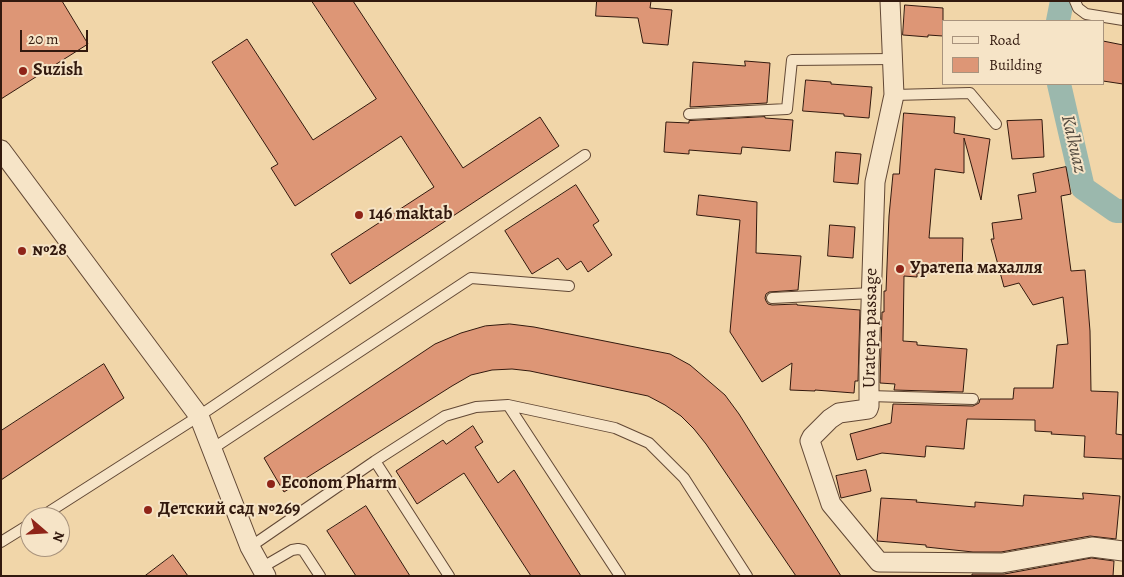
<!DOCTYPE html>
<meta charset="utf-8">
<style>
body{margin:0}
#map{position:relative;width:1124px;height:577px;overflow:hidden;background:#f1d6a9;font-family:Alegreya,serif}
canvas{display:block}
.frame{position:absolute;inset:0;border:2px solid #32190e;pointer-events:none}
.legend{position:absolute;left:942px;top:20px;width:162px;height:65px;box-sizing:border-box;background:#f6e4c7;border:1px solid #a8937d;margin:0;padding:6px 9px;list-style:none;font-size:15px;color:#32190e}
.legend li{display:flex;align-items:center;gap:10px;height:25px}
.legend b{width:25px;border:1px solid #a8937d}
.north{position:absolute;left:20px;top:507px;width:50px;height:50px;box-sizing:border-box;background:#f6e4c7;border:1px solid #a8937d;border-radius:50%;rotate:109deg;font-size:14px;font-weight:700;line-height:20px;text-align:center;color:#32190e}
.north::after{content:'';display:block;margin:auto;width:18px;height:22px;background:#8f2418;clip-path:polygon(50% 0,100% 100%,50% 72%,0 100%)}
.scale{position:absolute;left:20px;top:30px;width:68px;height:22px;box-sizing:border-box;border:2px solid #32190e;border-top:0;padding-left:6px;font-size:15px;line-height:18px;white-space:nowrap;color:#32190e;-webkit-text-stroke:4px #f6e4c7;paint-order:stroke}
</style>
<div id="map">
<canvas width="1124" height="577"></canvas>
<div class="frame"></div>
<ul class="legend">
<li><b style="height:6px;background:#f6e4c7"></b>Road</li>
<li><b style="height:14px;background:#dd9676"></b>Building</li>
</ul>
<div class="north">N</div>
<div class="scale">20 m</div>
</div>
<script>
const ctx = document.querySelector('canvas').getContext('2d');
ctx.lineJoin = 'round';
function stroke(path, color, width, dash) { ctx.strokeStyle = color; ctx.lineWidth = width; ctx.lineCap = dash ? 'butt' : 'round'; ctx.setLineDash(dash || []); ctx.stroke(path); }
function fillPath(path, color) { ctx.fillStyle = color; ctx.fill(path, 'evenodd'); }
function write(font, color, halo, rows, align = 'center') {
  ctx.font = font + ' Alegreya,serif'; ctx.lineWidth = 4; ctx.setLineDash([]); ctx.textBaseline = 'middle'; ctx.strokeStyle = halo; ctx.fillStyle = color; for (const [text, x, y, turn = 0] of rows) {
    ctx.save(); ctx.translate(x, y); ctx.rotate((+turn || 0) * Math.PI / 180); ctx.textAlign = isNaN(turn) ? turn : align; if (halo) ctx.strokeText(text, 0, 0); ctx.fillText(text, 0, 0); ctx.restore();
  }
}
stroke(new Path2D(`
 M1058 21 1062 1
 M1059 84 1083 188 1116 211H1123`), '#9bb8ad', 24);
const building = new Path2D(`
 M1 1H62L88 44 1 99Z
 M312 1H353L463 168 540 117 559 146 350 284 331 254 434 187 401 136 295 206 271 168 278 164 212 62 247 39 313 140 376 99Z
 M597 1H651L650 8 672 10 668 45 643 43 638 18 596 16Z
 M905 5 943 8V36L928 35V37L903 35Z
 M1103 41 1123 45V84L1103 81Z
 M745 61 770 63 767 103 690 107 693 62 745 66Z
 M806 80 831 82V84L872 87 869 118 844 116V114L803 111Z
 M904 113 955 117 954 133 990 139 981 200 964 138V173L935 169 929 238H963L962 273H917V277L904 276 903 341 917 342V345L967 349 963 392 894 390 895 384 880 383 882 312H884V291H886L889 216 893 174H899Z
 M765 117V118L793 120 790 151 742 147 741 154 689 150V154L664 152 666 122 689 123V121Z
 M1042 120 1044 157 1012 159 1007 121Z
 M836 152 861 154 858 184 834 182Z
 M1066 167 1071 194 1061 196 1071 271 1085 270 1090 331 1091 391 1118 392 1116 434 1123 435V459L1084 457 1085 436 1051 434 1052 432 1035 431V420L967 419 964 449 926 446 925 457 882 453 857 460 850 434 891 423 893 404 973 406 979 403 980 399H1013L1014 388H1053L1057 345 1068 344 1063 297 1033 305 1019 283 1004 287 991 239H994L992 223 1022 219 1018 195 1036 192 1033 174Z
 M576 185 599 221 593 225 612 255 588 272 581 261 567 270 558 258 532 274 505 231Z
 M699 195 757 202 756 253 801 256 798 290 769 292 766 294 765 298 766 301 768 304 772 305 797 304V305L860 310 858 381H855L854 393 815 390V391L790 390 792 363 762 382 730 332 740 220 697 215Z
 M830 225 855 227 853 258 828 256Z
 M510 324 534 327 670 354 690 365 725 395 739 414 841 576H796L706 444 694 429 681 416 665 405 648 396 530 371 512 369 492 370 471 375 452 386 284 492 264 458 435 344 461 333 485 326Z
 M104 364 124 398 1 480V431Z
 M473 426 483 442 475 447 498 483 514 470 581 576H531L464 473 417 504 396 471 443 440 446 444Z
 M866 470 871 491 841 498 836 476Z
 M1083 493 1120 496 1116 539 1090 536 1001 552H973L926 547V545L877 541 881 498 917 500 916 502 975 507V502L1023 506 1024 495 1083 499Z
 M366 506 410 576H356L327 531Z
 M173 555 188 576H145Z
 M1092 558 1114 561 1113 576H972V574H1004Z`);
fillPath(building, '#dd9676');
stroke(building, '#32190e', 1);
const service = new Path2D(`
 M1075 1 1078 8 1086 14 1123 20
 M894 95 970 93 996 124
 M689 114 787 109 792 60 892 59
 M772 298 872 293
 M869 396 973 399
 M508 405 620 576
 M212 449 471 278 569 286
 M375 461 449 576
 M41 517 199 416 585 155
 M1 542 30 524
 M250 547 375 461 445 416 476 407 508 405 615 428 649 443 684 478 747 576
 M261 568 292 550 298 549 303 550 320 576`);
const minor = new Path2D(`
 M890 1 894 95 875 182 869 366V406L868 409 839 413 830 419 812 437 810 441 831 504 879 562 1002 563 1092 547 1123 551
 M1 150 199 416 250 547 266 576`);
stroke(service, '#624835', 12);
stroke(minor, '#624835', 21);
stroke(service, '#f6e4c7', 10);
stroke(minor, '#f6e4c7', 19);
for (const [x, y, r, color] of [
 [23,71,5,"#8f2418"],
 [359,215,5,"#8f2418"],
 [22,251,5,"#8f2418"],
 [900,269,5,"#8f2418"],
 [271,484,5,"#8f2418"],
 [148,510,5,"#8f2418"]
]) { const dot = new Path2D(); dot.arc(x, y, r, 0, 2 * Math.PI); ctx.fillStyle = color; ctx.fill(dot); stroke(dot, '#f6e4c7', 2); }
write('bold 18px', '#32190e', '#f6e4c7', [
 ["Suzish",33,71],
 ["146 maktab",369,215],
 ["№28",32,251],
 ["Уратепа махалля",910,269],
 ["Econom Pharm",281,484],
 ["Детский сад №269",158,510]
], 'left');
write('18px', '#32190e', '#f6e4c7', [
 ["Uratepa passage",871,328,-89]
]);
write('italic 19px', '#52493e', '#f6e4c7', [
 ["Kalkuaz",1073,144,77]
]);
</script>
